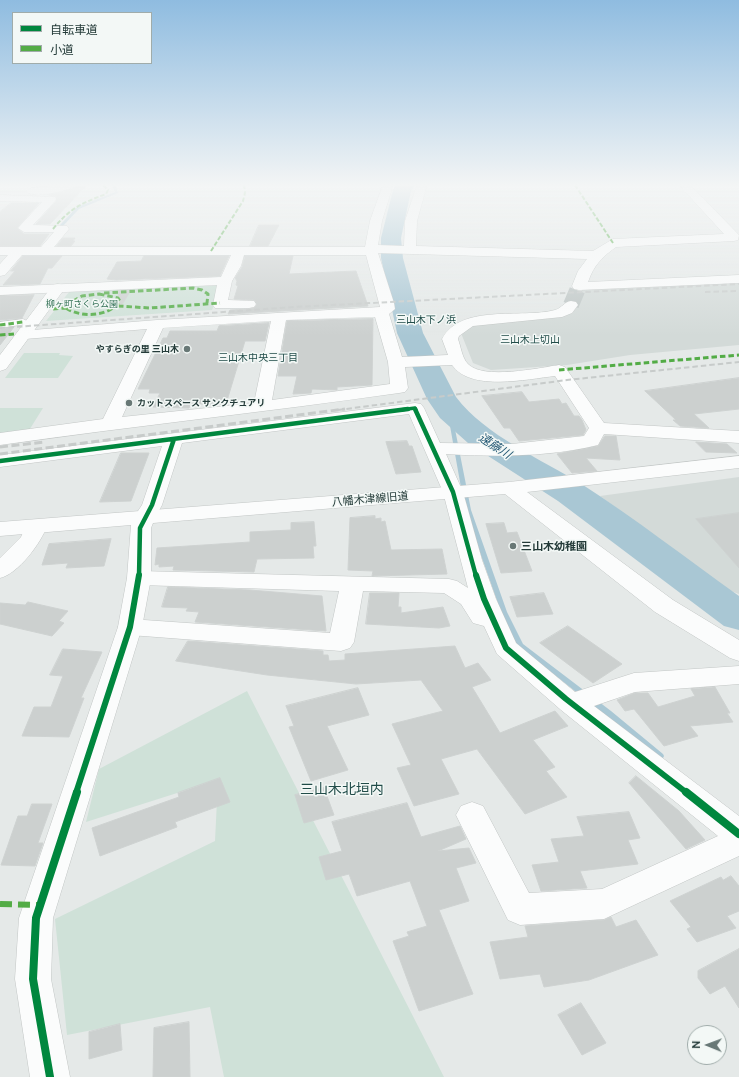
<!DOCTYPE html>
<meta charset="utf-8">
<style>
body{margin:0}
#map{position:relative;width:739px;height:1077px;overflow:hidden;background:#e5e9e8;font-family:Ubuntu,"Noto Sans JP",sans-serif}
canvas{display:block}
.legend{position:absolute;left:12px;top:12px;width:140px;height:52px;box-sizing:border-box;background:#f3f8f6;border:1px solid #a0acaa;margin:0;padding:5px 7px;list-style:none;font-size:12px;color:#243b39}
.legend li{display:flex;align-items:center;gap:8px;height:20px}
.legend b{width:20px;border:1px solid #a0acaa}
.north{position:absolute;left:687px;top:1025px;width:40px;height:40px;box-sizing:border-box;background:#f3f8f6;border:1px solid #a0acaa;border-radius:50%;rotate:271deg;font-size:11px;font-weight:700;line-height:16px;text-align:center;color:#243b39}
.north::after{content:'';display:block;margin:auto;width:14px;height:18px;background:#687876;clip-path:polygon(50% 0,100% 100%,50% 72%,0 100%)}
</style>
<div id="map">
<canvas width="739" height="1077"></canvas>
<ul class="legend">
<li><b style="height:5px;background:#00873e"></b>自転車道</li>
<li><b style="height:5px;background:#53ac46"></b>小道</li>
</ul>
<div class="north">N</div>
</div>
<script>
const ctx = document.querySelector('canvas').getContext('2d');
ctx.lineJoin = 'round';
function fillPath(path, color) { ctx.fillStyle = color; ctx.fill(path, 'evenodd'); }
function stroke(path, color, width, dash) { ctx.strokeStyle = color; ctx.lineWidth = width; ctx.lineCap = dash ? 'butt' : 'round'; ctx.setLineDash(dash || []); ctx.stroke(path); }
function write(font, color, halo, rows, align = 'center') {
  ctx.font = font + ' Ubuntu,"Noto Sans JP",sans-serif'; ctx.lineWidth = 3; ctx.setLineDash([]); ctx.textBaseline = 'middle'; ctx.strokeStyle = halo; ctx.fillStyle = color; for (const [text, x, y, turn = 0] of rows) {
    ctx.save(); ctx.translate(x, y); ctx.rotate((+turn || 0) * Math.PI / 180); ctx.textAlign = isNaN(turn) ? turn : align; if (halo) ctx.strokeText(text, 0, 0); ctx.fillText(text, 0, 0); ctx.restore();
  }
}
fillPath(new Path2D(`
 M739 281V345L630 355 567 365 491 370 473 363 461 333 471 324 557 316 574 307 583 288Z
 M739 477V594L728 590 600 496Z`), '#d3dad8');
fillPath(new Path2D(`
 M223 285 212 310 46 321 69 292Z
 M24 353H60L59 355 73 356 58 378H5Z
 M0 408H43L28 432 0 435Z
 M247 691 444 1077H224L210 1007 67 1035 55 919 215 841 218 780 86 822 99 769Z`), '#cfe1d8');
fillPath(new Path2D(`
 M112 185H115L118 193 79 209 62 227H60V225L77 207 115 192Z
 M447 408H449L451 409 471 510 507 612 523 644 611 711 663 754 664 756 663 758 660 759 657 758 605 715 517 645 501 612 465 510 447 409Z`), '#a9c7d4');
fillPath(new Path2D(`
 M396 185H415L411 191 401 238 403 258 423 333 456 397C486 436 541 459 583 485 636 519 687 559 739 596V630L724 626 558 501 468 443 440 418 427 399 397 333 381 258V238L393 190Z`), '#a9c7d4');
const building = new Path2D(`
 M78 185H87L50 224H36L57 200 55 196 48 195 76 188Z
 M11 203H39L17 228 24 234H49L40 246H0V212Z
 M259 225H279L268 246H250Z
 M63 238H75L73 241H75L71 246H57Z
 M23 256H62L52 268H48L40 284 3 285 15 271H11Z
 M144 256H229L220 276 116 280 107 279 117 262 141 261Z
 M245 256H293L289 274 356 271 368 306 228 314 230 310 249 309 254 308 257 305 254 300 234 299 238 286 236 285 237 281 235 278 242 267Z
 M131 290 120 308 118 291Z
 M34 295 22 318 0 320V296Z
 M373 319 372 385 337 387V390L312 389 311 393 293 394 297 376H278L287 321Z
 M269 323 265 341H245L226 404H196L190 405 189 408 153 407 160 393H149L150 389H138L163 338H167L170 331H217L219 326Z
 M14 327 0 345V329Z
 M739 378V409L694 414 709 428 680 426 673 420H676L645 391Z
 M522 392 529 402 559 399 562 404 566 403 574 416H579L582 420 586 430 583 435 519 441 510 428H504L482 396Z
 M605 436H616L620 460 586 458 597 471 572 473 557 454 598 446Z
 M407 441 409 446H412L421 472 396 474 386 442Z
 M696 442 727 444 737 453 706 452Z
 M121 453H149L131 501 100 502Z
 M739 513V568L696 519Z
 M375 516V519L381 518V522L385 521 391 550 442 549 447 574 372 576 373 571 348 570 350 518Z
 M314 522 316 546H313L314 558 257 559 254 572 173 570 174 566 159 567V564L155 565 157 548 250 542V532L291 530V523Z
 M504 523 507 533 517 532 532 571 501 573 486 524Z
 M111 539 104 566 66 568 68 563 42 565 49 544Z
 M168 587 250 590 322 596 326 631 195 622 199 612 186 611 188 608 162 607Z
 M370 593H399L398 607H401V613L443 607 450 626 439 628 366 624Z
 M544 593 553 614 517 617 510 597Z
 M28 602 68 611 59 621 64 623 52 636 0 624V603L25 605Z
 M568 626 622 664 593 683 540 643Z
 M188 641 323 651V655H328L329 661 345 660V654L455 646 465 668 478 663 491 680 472 687 500 733 555 711 568 726 533 740 555 767 546 771 567 797 525 814 477 749 441 759 459 794 414 806 397 768 411 765 392 724 443 711 421 680 356 684 267 675 176 661Z
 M63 649 102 652 81 698H84L69 737 22 736 34 707H51L63 676 50 675Z
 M715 687 730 713H727L733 722 690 726 698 736 664 746 634 709 625 711 617 700 635 693H648L658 707 695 696 691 689Z
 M358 688 369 715 327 726 348 770 311 781 289 727 294 726 286 706Z
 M636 776 679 811 705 840 686 849 629 783Z
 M220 778 230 802 175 822 177 827 100 856 92 828 179 797 178 793Z
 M324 788 334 815 304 823 295 795Z
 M407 803 421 837 460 826 466 839 438 851 469 848 476 863 456 868 469 901 439 910 473 994 419 1011 393 941 409 936 407 932 427 926 410 881 357 896 349 874 326 880 319 857 342 851 332 822Z
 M32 804H52L38 843H43L35 866 1 865 18 816H27Z
 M629 812 640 838 628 840 638 864 580 871 587 888 541 891 532 865 559 862 551 839 584 836 577 817Z
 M731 876 739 886V911L727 916 736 928 697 942 687 929 691 927 670 901 721 877 723 880Z
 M611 917 616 927 636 920 658 955 589 980 544 987 540 974 500 979 490 942 528 937 525 926 604 920Z
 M739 949V1008L725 986 710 994 698 978V971Z
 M581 1003 606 1043 582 1055 558 1015Z
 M189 1022 190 1077H153L154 1028Z
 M120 1024 122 1050 89 1059V1032Z`);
fillPath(building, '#ccd0cf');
stroke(building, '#ced2d1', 1);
stroke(new Path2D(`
 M571 305 579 286`), '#bec6c5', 16, [16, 8]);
const pedestrian = new Path2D(`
 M23 319 29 322 27 324 0 328V322Z`);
const minor = new Path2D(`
 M57 185H77L76 187C65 190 33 200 26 191 30 186 50 187 57 185Z
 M383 185H393L382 221 378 245 404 246 405 221 417 185H427L417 221 416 246 593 251 613 239 724 234 679 185H690L739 235 738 240 734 241 616 247C602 257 594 265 588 282L739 275V283L579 290 574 289 572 286 578 271 587 259 378 253 394 303 395 309 389 314 402 357 448 355 442 339C461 303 522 319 555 310 562 308 564 302 571 301L576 302 578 305 572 313 562 317 473 326 459 336 458 339C461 347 462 358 468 364 483 380 539 368 559 365L565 367 604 423 739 431V443L604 434 598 445C549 457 496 457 446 454L463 492 482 560 496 599 516 643 575 692 634 673 739 666V684L635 692 594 706 739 816V856L604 919 520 925 508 920 456 815 461 806 472 802 483 806 529 893 602 889 718 836 561 710 497 654 484 626 473 623 461 604 444 593 363 591 354 642 350 648 341 651 130 635 121 633 118 627 121 621 130 619 330 633 339 591 139 585 131 583 127 578 131 573 139 571 449 579 457 581 468 588 443 492 409 414 182 443 162 505 153 522 145 523 137 522 134 517 142 505 162 446 0 467V455L415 403 421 404 424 408 440 443 512 444 584 436 589 428 555 376C527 379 471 392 452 365L405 367 408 388 405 392 399 393C266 412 133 426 0 445V433L103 419 147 329 25 339 20 337 17 334 20 331 157 320 380 307 366 255H244L241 266 232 281 228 300 254 301 256 304 254 307 249 308H215L213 305 217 285 0 295V287L221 277 231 255H22L5 275 0 276V264L8 255H0V247H41L54 232H24L18 228 42 202 0 201V195L55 197 56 199 55 201 33 225 67 226 69 229 54 247H365L370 221ZM375 317 388 362 390 384 272 400 286 320ZM271 321 254 403 122 417 163 328Z
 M36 520 44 521 47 526C41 543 18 574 0 578V558L21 537 28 521Z`);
const tertiary = new Path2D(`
 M58 284 63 285 65 288 6 369 0 371V355L53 285Z
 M739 456V468L527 492 673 600 739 640V661L730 658 655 612 505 494 153 523 151 528V578L142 627 53 918 51 979 70 1077H30L15 979 19 918 118 627 127 578 131 525 0 536V522L509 482Z`);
stroke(pedestrian, '#c2c6c5', 1);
stroke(minor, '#c2c6c5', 1);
stroke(tertiary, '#c2c6c5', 1);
fillPath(pedestrian, '#fbfcfc');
fillPath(minor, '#fbfcfc');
fillPath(tertiary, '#fbfcfc');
stroke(new Path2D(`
 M705 292 739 291
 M0 328 294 307 739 284
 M338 410 567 380 739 362`), '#c7cbca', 2, [5.5, 3]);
stroke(new Path2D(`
 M0 447 45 442
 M0 454 345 409`), '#c7cbca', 3, [8, 3.5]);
stroke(new Path2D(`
 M575 185 613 243
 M53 229C70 208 82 203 106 194L108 190 103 185
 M211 251 243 201 245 193 244 185`), '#53ac46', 2, [4.5, 2]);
stroke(new Path2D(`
 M104 293 193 288 202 290 208 294 207 303
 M99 294 118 298 120 301C109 317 81 318 66 308V305L82 296Z
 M118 306 150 308 220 303
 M53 309 66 308
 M0 325 23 322
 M0 335 14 334
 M559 370 739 355`), '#53ac46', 3, [5.5, 3]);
stroke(new Path2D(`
 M0 904 41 905`), '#53ac46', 6, [12, 6]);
stroke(new Path2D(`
 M400 410 415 408 416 410`), '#00873e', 3.5);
stroke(new Path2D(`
 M415 409 453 492 476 576
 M0 461 408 409
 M139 576 140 528 152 505 174 439`), '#00873e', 4.5);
stroke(new Path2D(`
 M476 575 484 599 506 648 566 699 687 793
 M76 793 130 627 139 575`), '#00873e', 6);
stroke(new Path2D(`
 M686 792 739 834
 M50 1077 33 979 36 918 77 792`), '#00873e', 8);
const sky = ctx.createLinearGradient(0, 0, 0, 336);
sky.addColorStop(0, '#8fbce0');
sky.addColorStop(0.55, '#f3f5f5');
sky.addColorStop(1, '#f3f5f500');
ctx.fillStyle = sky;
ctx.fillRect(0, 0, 739, 336);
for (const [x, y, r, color] of [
 [187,349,4,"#687876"],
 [129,403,4,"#687876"],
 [513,546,4,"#687876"]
]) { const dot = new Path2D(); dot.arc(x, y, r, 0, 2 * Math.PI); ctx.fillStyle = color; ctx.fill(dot); stroke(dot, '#f3f8f6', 1.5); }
write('9px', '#316f54', '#f3f8f6', [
 ["柳ヶ町さくら公園",82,304]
]);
write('bold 9px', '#243b39', '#f3f8f6', [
 ["やすらぎの里 三山木",179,349],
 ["カットスペース サンクチュアリ",137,403,"left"]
], 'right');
write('10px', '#214c49', '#f3f8f6', [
 ["三山木下ノ浜",426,320],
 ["三山木上切山",530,340],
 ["三山木中央三丁目",258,358]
]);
write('11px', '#243b39', '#f3f8f6', [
 ["八幡木津線旧道",370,499,-5]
]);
write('bold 11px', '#243b39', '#f3f8f6', [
 ["三山木幼稚園",521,546]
], 'left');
write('italic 12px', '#225773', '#f3f8f6', [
 ["遠藤川",495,446,33]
]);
write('14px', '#214c49', '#f3f8f6', [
 ["三山木北垣内",342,789]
]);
</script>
